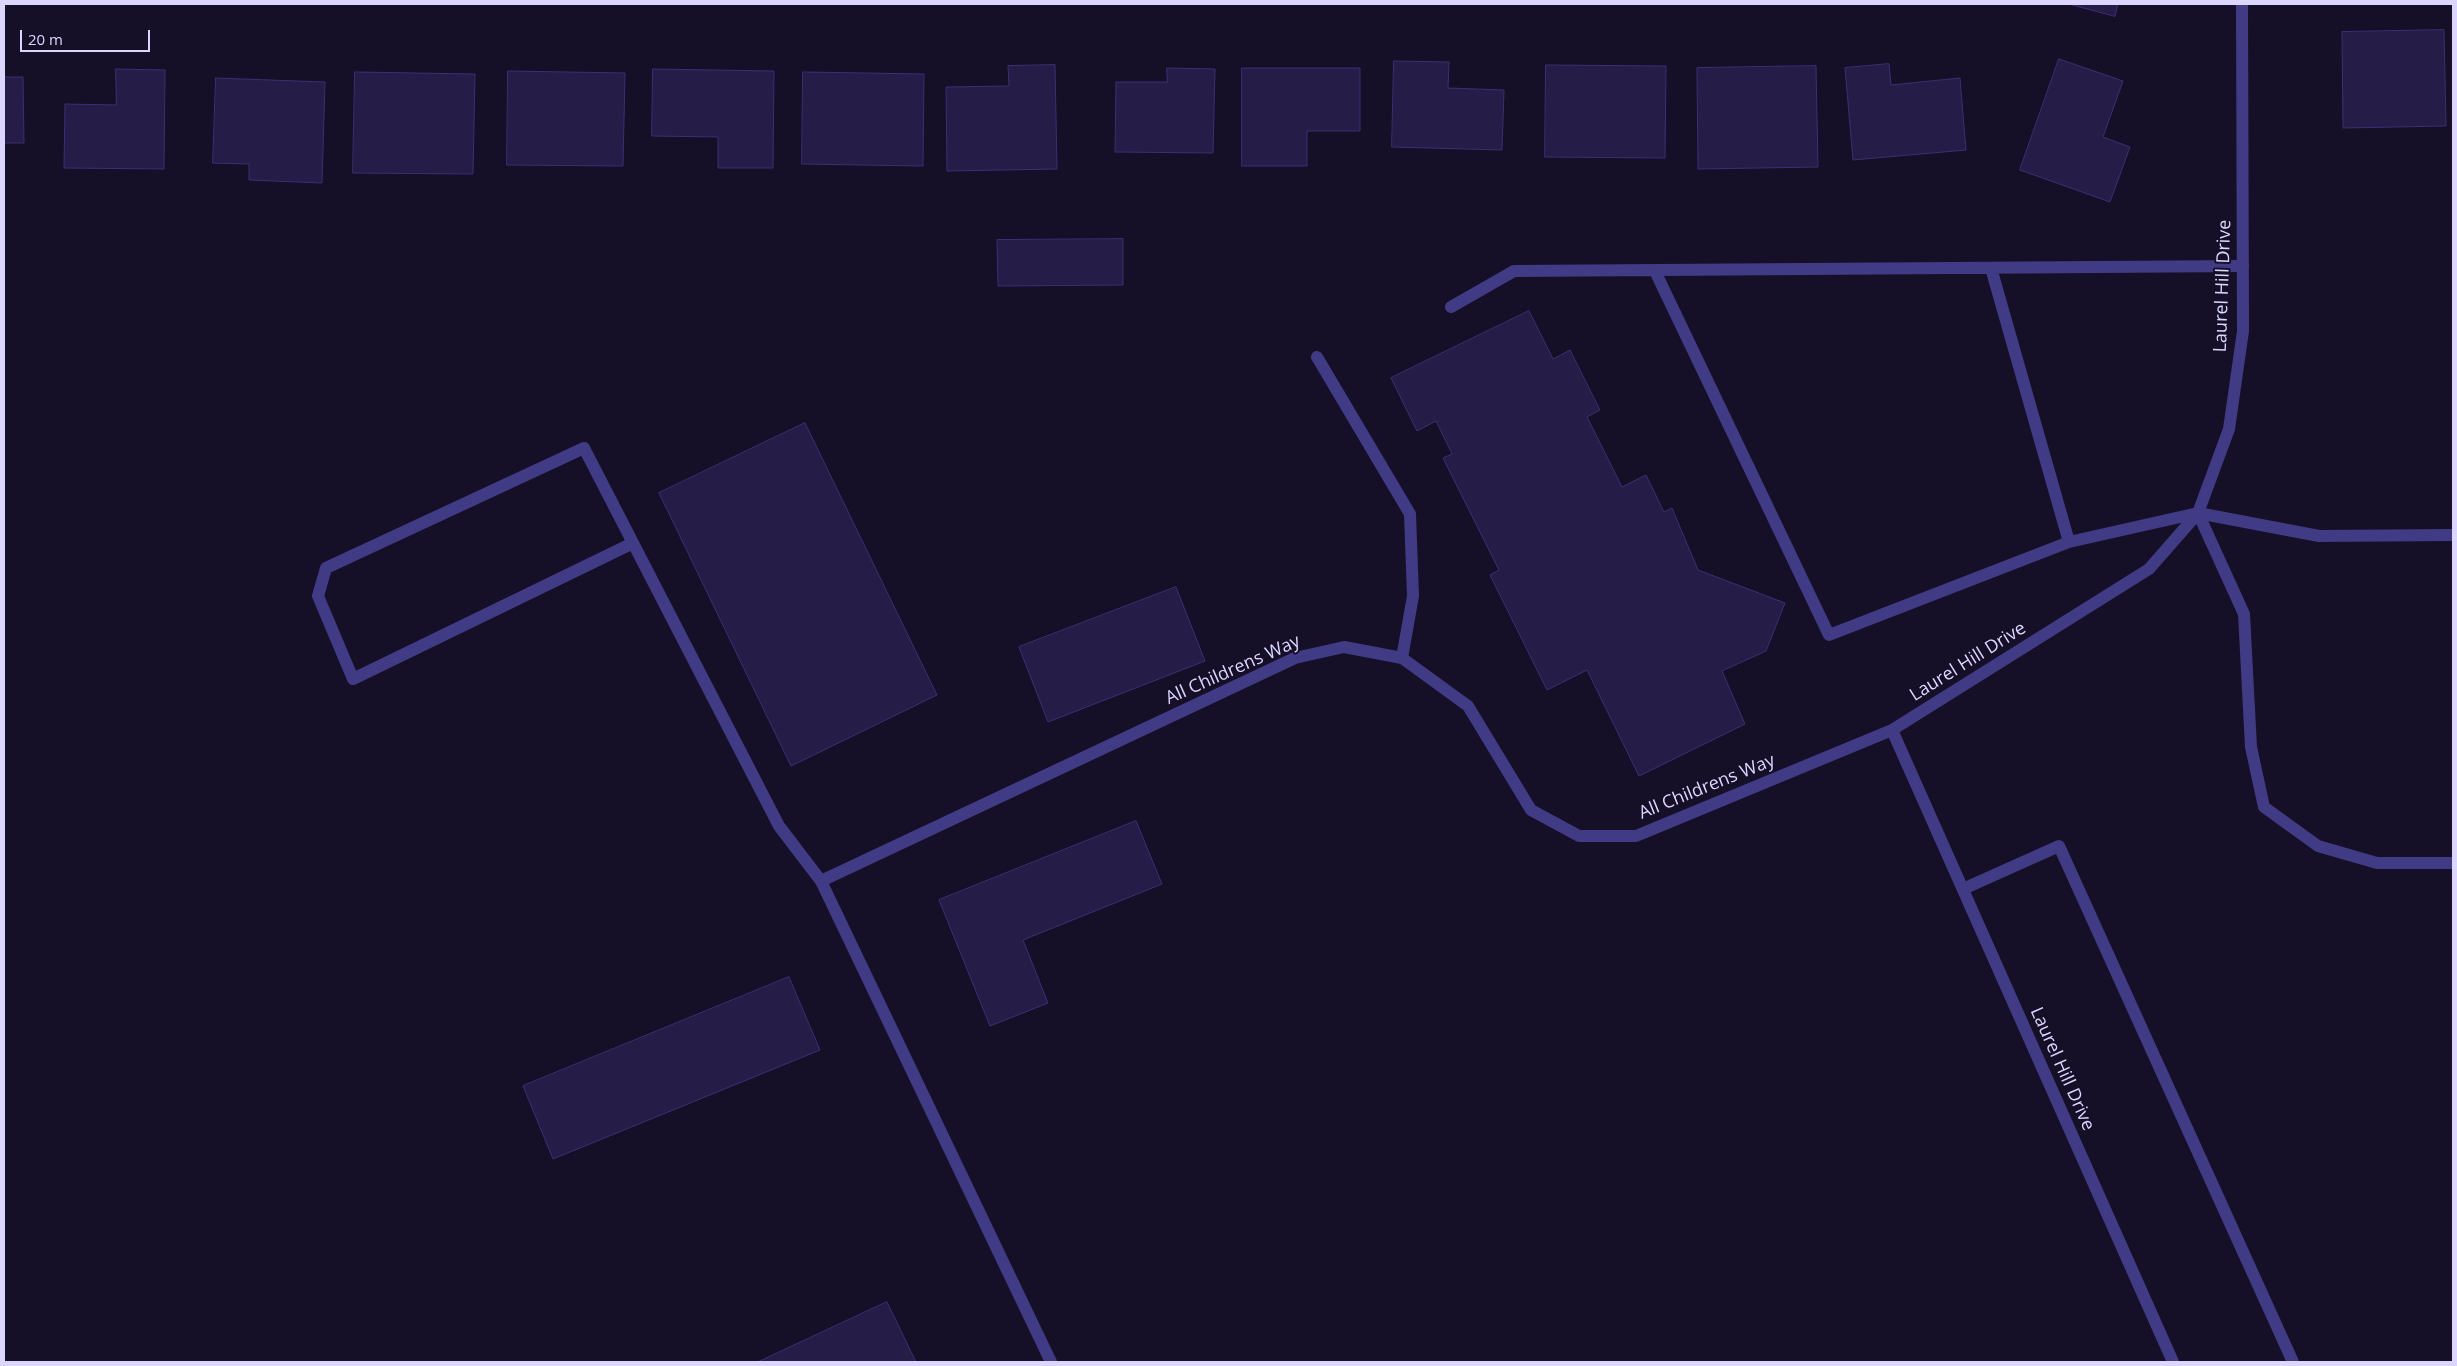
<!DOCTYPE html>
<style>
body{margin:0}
#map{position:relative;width:2457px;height:1366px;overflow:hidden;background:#151027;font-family:"Open Sans",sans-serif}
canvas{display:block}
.frame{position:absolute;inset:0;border:5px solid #dcd6ff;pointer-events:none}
.scale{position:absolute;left:20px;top:30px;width:130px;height:22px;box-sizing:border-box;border:2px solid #dcd6ff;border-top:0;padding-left:6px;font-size:15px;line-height:18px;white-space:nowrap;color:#dcd6ff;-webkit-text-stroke:4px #151027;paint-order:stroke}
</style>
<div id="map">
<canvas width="2457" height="1366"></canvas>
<div class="frame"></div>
<div class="scale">20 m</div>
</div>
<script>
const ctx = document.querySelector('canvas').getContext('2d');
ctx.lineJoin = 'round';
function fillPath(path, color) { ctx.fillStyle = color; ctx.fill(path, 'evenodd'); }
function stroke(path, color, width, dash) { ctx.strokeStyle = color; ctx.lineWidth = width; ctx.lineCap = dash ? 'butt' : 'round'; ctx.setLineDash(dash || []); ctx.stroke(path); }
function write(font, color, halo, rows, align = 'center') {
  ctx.font = font + ' "Open Sans",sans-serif'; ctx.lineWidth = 4; ctx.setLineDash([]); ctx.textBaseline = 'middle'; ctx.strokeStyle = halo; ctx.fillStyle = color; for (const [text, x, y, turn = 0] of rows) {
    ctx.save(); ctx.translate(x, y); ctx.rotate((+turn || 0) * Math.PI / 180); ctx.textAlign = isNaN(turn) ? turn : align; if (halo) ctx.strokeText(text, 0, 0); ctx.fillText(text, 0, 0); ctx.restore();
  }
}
const building = new Path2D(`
 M2069 4H2118L2115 16Z
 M2444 30 2446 126 2343 128 2342 32Z
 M2059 59 2123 81 2103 137 2130 147 2110 202 2020 170Z
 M1394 61 1449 62 1448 88 1504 90 1502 150 1392 147Z
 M1889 64 1891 85 1960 78 1966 150 1853 160 1845 68Z
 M1055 65 1057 169 947 171 946 87 1009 86 1008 66Z
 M1546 65 1666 66 1665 158 1545 157Z
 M1816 66 1818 167 1698 169 1697 68Z
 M1167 68 1215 69 1213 153 1115 152 1116 82H1167Z
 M1242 68H1360V131H1307V166H1242Z
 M116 69 165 70 164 169 64 168 65 104 116 105Z
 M653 69 774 71 773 168H718V137L652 136Z
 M508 71 625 73 623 166 507 165Z
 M355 72 475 74 473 174 353 173Z
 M803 72 924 74 923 166 802 164Z
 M4 77H23L24 143H4Z
 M216 78 325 82 322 183 249 180V164L213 163Z
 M1123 239V285L998 286 997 240Z
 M1529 311 1553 359 1570 350 1600 410 1587 417 1622 487 1646 475 1664 512 1672 508 1698 570 1785 603 1766 651 1722 671 1745 724 1639 776 1587 670 1547 690 1490 575 1499 570 1443 458 1452 454 1436 421 1417 431 1391 378Z
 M805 423 937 695 791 766 659 493Z
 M1176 587 1205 661 1048 722 1019 647Z
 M1136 821 1162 884 1023 940 1048 1003 990 1026 939 900Z
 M789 977 820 1050 553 1159 523 1086Z
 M887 1302 916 1362H758Z`);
fillPath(building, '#261c48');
stroke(building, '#3e2e74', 1);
stroke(new Path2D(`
 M1991 268 2069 542
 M1655 271 1829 635 2069 542 2198 513
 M1451 307 1514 271 2243 266
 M1317 357 1410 514 1413 596 1402 658
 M633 543 353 679 318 596 326 568 584 448 779 826 821 881
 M1963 889 2059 846 2293 1362`), '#413b86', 12);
stroke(new Path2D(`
 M2198 513 2244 614 2251 747 2264 807 2318 846 2377 863H2453
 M2198 513 2319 536 2453 535
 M1892 730 2173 1362
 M1051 1362 821 881 1295 658 1344 647 1402 658 1468 706 1531 810 1579 836H1636L1892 730 2149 569 2198 513 2229 429 2243 331 2242 4`), '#413b86', 12);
write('18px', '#dcd6ff', '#151027', [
 ["Laurel Hill Drive",2223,286,-88],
 ["Laurel Hill Drive",1968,662,-32],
 ["All Childrens Way",1233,670,-24],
 ["All Childrens Way",1707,787,-22],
 ["Laurel Hill Drive",2062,1069,66]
]);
</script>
